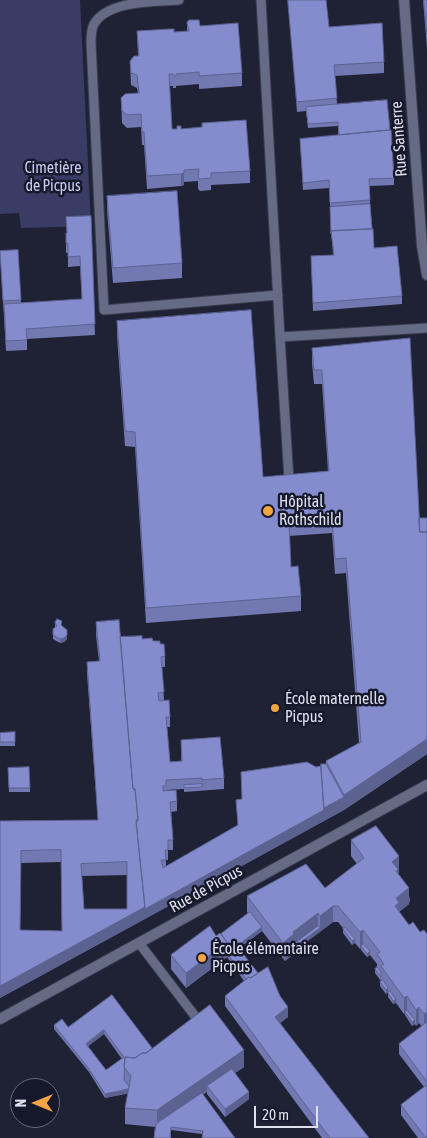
<!DOCTYPE html>
<meta charset="utf-8">
<style>
body{margin:0}
#map{position:relative;width:427px;height:1138px;overflow:hidden;background:#1f2235;font-family:"Asap Condensed",sans-serif}
canvas{display:block}
.north{position:absolute;left:10px;top:1078px;width:50px;height:50px;box-sizing:border-box;background:#16182b;border:1px solid #666879;border-radius:50%;rotate:270deg;font-size:14px;font-weight:700;line-height:20px;text-align:center;color:#dee0ed}
.north::after{content:'';display:block;margin:auto;width:18px;height:22px;background:#f3a443;clip-path:polygon(50% 0,100% 100%,50% 72%,0 100%)}
.scale{position:absolute;left:254px;top:1106px;width:64px;height:22px;box-sizing:border-box;border:2px solid #dee0ed;border-top:0;padding-left:6px;font-size:15px;line-height:18px;white-space:nowrap;color:#dee0ed;-webkit-text-stroke:4px #16182b;paint-order:stroke}
</style>
<div id="map">
<canvas width="427" height="1138"></canvas>
<div class="north">N</div>
<div class="scale">20 m</div>
</div>
<script>
const ctx = document.querySelector('canvas').getContext('2d');
ctx.lineJoin = 'round';
function fillPath(path, color) { ctx.fillStyle = color; ctx.fill(path, 'evenodd'); }
function stroke(path, color, width, dash) { ctx.strokeStyle = color; ctx.lineWidth = width; ctx.lineCap = dash ? 'butt' : 'round'; ctx.setLineDash(dash || []); ctx.stroke(path); }
function write(font, color, halo, rows, align = 'center') {
  ctx.font = font + ' "Asap Condensed",sans-serif'; ctx.lineWidth = 5; ctx.setLineDash([]); ctx.textBaseline = 'middle'; ctx.strokeStyle = halo; ctx.fillStyle = color; for (const [text, x, y, turn = 0] of rows) {
    ctx.save(); ctx.translate(x, y); ctx.rotate((+turn || 0) * Math.PI / 180); ctx.textAlign = isNaN(turn) ? turn : align; if (halo) ctx.strokeText(text, 0, 0); ctx.fillText(text, 0, 0); ctx.restore();
  }
}
fillPath(new Path2D(`
 M0 0H80L91 226 21 228 19 213 0 214Z`), '#393d66');
const service = new Path2D(`
 M179 0C155 2 108 0 94 24 91 30 91 37 91 43L104 310 278 295
 M261 0 280 337
 M289 480 280 337 427 328
 M139 943 198 1020`);
const minor = new Path2D(`
 M404 0 422 246 427 275
 M0 1019 427 785`);
stroke(service, '#3a3d4f', 11);
stroke(minor, '#3a3d4f', 12);
stroke(service, '#656a85', 9);
stroke(minor, '#656a85', 10);
fillPath(new Path2D(`
 M288 0H326L329 27 384 62V73L335 76 337 104 394 178V185L370 186V204L374 248 402 296V304L313 311 311 256 333 255 329 188 303 190 300 139 338 135V126L308 128 306 111 297 112Z
 M423 0H427V49Z
 M187 23 200 26 242 73V86L199 89V84L176 86V88H173V86H169L172 129H181L250 171V183L211 185V190L200 191 198 189V181L184 182V185L181 186 147 189 144 145H142L141 127 127 128 122 123 121 98 138 93 137 88 131 85 130 61 138 56 137 31 174 32 187 31Z
 M107 196 182 263V278L113 283 107 211Z
 M91 216 95 335 27 339V350L6 351 0 251 18 250 21 303 82 299 80 266 68 267V253H66V233H67L66 217Z
 M117 321 263 477 328 471 322 384H314L312 363V348L419 518H427V754L344 810 0 998V821L98 820 87 674V662L99 661 96 635V622L120 637 142 639 153 641 160 644 165 656V667H162L164 700 170 717V727H167L170 762 181 761V740L224 778V789L184 792V789L166 790 177 801V811L171 812 173 840V850H168V860H166V866L238 825 236 800 242 799 316 767 321 766 326 764V761L359 743 346 573 335 574 332 533 289 536 291 567 301 596V611L146 623 135 447 125 446 117 336ZM61 862 62 931 20 930 21 863ZM127 875V909H84L82 876Z
 M55 623 62 626 67 639 64 642 60 643 53 639V629L55 627Z
 M15 732V746H0V733Z
 M8 768 30 788V792H9Z
 M351 840 399 872 398 874 409 896 410 901 409 902V904L399 912 409 925 420 932 427 934V1138H418L401 1115V1105L424 1087 399 1054V1044L422 1027 419 1023 416 1026 415 1024 412 1026 405 1015V1013L404 1014 396 1003 393 1004 388 997V992L386 994 380 986V982L381 981 375 973V969L377 967V964L370 955 367 957 361 950V948L360 949 355 943 352 945 343 933V928L338 922H333L294 951V954L285 961 262 931 239 948 288 1017 280 1023 369 1138H322L225 1006V996L244 981 227 957 186 988 171 969V955L221 934 248 913 247 912V896L325 888 357 864 351 856Z
 M112 995 152 1048 244 1067 235 1073 249 1099 225 1117 207 1094V1092L203 1095 202 1134 171 1130V1138H154L155 1127 125 1124V1108L128 1093 105 1098 89 1072 54 1029V1025L68 1027ZM104 1034 122 1059 106 1070 88 1046Z`), '#7278b1');
fillPath(new Path2D(`
 M184 173V185L181 186V174Z
 M67 635V639L64 642 60 643V639Z
 M427 739V754L344 810 145 919V909L344 797V795Z
 M399 856V872L398 873V885L392 862Z
 M409 888V898L410 897 409 904 399 912 395 922 396 898Z
 M333 906V922L320 932V916Z
 M145 907V919L0 998V986Z
 M318 913V929L320 928V932L294 951V954L285 961V958L283 955V959V943L293 932Z
 M262 927V931L237 950V946Z
 M363 930V946H361V948L360 949V932Z
 M355 939V942L352 945V941Z
 M227 942V957L186 988V973Z
 M370 951V955L367 957V954Z
 M388 988V992L386 994V990Z
 M407 996V1012H405V1013L404 1014V998Z
 M396 999V1003L393 1004V1001Z
 M288 1007V1017L275 1027V1017Z
 M419 1007V1023L416 1026V1010Z
 M427 1012V1028L424 1030V1014Z
 M415 1020V1024L412 1026V1022Z
 M104 1030V1034L86 1048V1044Z
 M244 1050V1067L210 1090 207 1086V1092L157 1127V1110Z
 M131 1089V1093L105 1098V1094Z
 M249 1092V1099L225 1117V1109Z`), '#5c6290');
const building = new Path2D(`
 M288 0H326L329 27 382 23 384 62 334 65 337 98 297 102Z
 M424 0H427V34Z
 M189 20H199L200 26 238 23 242 73 199 76V72L176 74V76H173V74H169L172 129H177V126H181V129L202 127V123L246 120 250 171 211 173V178L200 179 198 177 199 169 184 170V173L181 174 147 176 144 132H142L141 114 127 115 122 111 121 98 125 94 139 93 137 75 131 73 130 61 134 56H139L137 31 170 29H174V32L189 31 187 23Z
 M387 100 390 130 339 135 338 122 308 124 306 107Z
 M391 130 394 178 369 179 370 200 330 203 329 180 303 183 300 139Z
 M177 191 182 263 113 268 107 196Z
 M370 204 372 229 331 231V234L330 207Z
 M91 216 95 324 26 329 27 340 6 341 4 304 82 299 80 256 68 257V243H66V233H67L66 217Z
 M373 229 374 248 397 246 402 296 313 303 311 256 334 255 331 231Z
 M18 250 21 300 3 301 0 251Z
 M251 310 263 477 329 471 322 370H314L312 348 410 338 420 532H427V739L344 795 326 761 361 742 346 558 335 559 332 519 289 522 291 567 298 566 301 596 146 608 135 432 125 431 117 321Z
 M419 518H427V532H420Z
 M57 619 62 621 61 625 67 630V635L64 638 60 639 53 635V629L57 626 55 623Z
 M119 620 133 789H135L138 819 136 820 145 907 0 986V821L98 820 87 662 100 661 96 622ZM61 850 62 931 20 930 21 851ZM127 862V909H84L81 864Z
 M142 636V639L152 638 153 641H160V644H164L165 656 161 657 164 692 158 693 159 701 169 700 170 717H166L170 762 182 761 181 740 220 737 224 778 202 780V778L166 780V786H163V791L176 790 177 801 170 802 173 840H168V850H165L166 860H161L163 868 238 825 236 800 242 799 241 772 307 762 316 767 321 766 324 810 145 909 136 822 138 821V819L135 789H133L120 637Z
 M15 732V742H0V733Z
 M321 764H326L344 797 324 808Z
 M29 767 30 788H9L8 768Z
 M202 784V787L184 788V785Z
 M376 826 399 856 392 862 398 869 396 871 409 888 396 898 399 903 395 906 409 925 413 922 420 932 424 930 427 934V1012L424 1014 419 1007 416 1010 407 996 404 998 381 966 384 964 377 954 380 952 363 930 360 932 338 906H333L320 916 318 913 293 932 294 934 283 943 247 896 306 864 325 888 364 858 351 840Z
 M250 912 262 927 237 946 258 973 250 978 249 977 246 979 227 953V942L221 934Z
 M210 926 216 936 220 933 227 942 186 973 171 955Z
 M318 926 320 928 294 947V944Z
 M345 927 355 939 352 941 343 929Z
 M364 944 370 951 367 954 361 946Z
 M292 948 294 950 285 958 283 955Z
 M268 967 280 996 288 1007 275 1017 369 1138H330L225 996 249 977 250 978Z
 M377 967 381 972V977L375 969Z
 M383 980 388 988 386 990 380 982Z
 M390 991 396 999 393 1001 388 993Z
 M112 995 152 1048 146 1053H142L135 1058 125 1057 124 1080 129 1086 128 1089 105 1094 89 1069 54 1025 62 1019 68 1027ZM104 1030 124 1057 106 1070 86 1044Z
 M210 1005 244 1050 157 1110 125 1108 131 1076 124 1067 125 1057 135 1058 142 1053H146Z
 M407 1010 415 1020 412 1022 405 1012Z
 M427 1022V1082L399 1044Z
 M232 1069 249 1092 225 1109 207 1086Z
 M427 1085V1138H426L401 1105Z
 M202 1093 235 1138H202L203 1131 171 1127 170 1138H154L156 1124Z`);
fillPath(building, '#848cce');
stroke(building, '#5c6290', 1);
for (const [x, y, r, color] of [
 [268,511,6,"#f3a443"],
 [275,708,5,"#f3a443"],
 [202,958,5,"#f3a443"]
]) { const dot = new Path2D(); dot.arc(x, y, r, 0, 2 * Math.PI); ctx.fillStyle = color; ctx.fill(dot); stroke(dot, '#16182b', 2); }
write('16px', '#dee0ed', '#16182b', [
 ["Rue Santerre",399,139,-94],
 ["Rue de Picpus",206,889,-29]
]);
write('16px', '#c5cbef', '#16182b', [
 ["Cimetière",53,168],
 ["de Picpus",53,186]
]);
write('16px', '#dee0ed', '#16182b', [
 ["Hôpital",279,502],
 ["Rothschild",279,520],
 ["École maternelle",285,699],
 ["Picpus",285,717],
 ["École élémentaire",212,949],
 ["Picpus",212,967]
], 'left');
</script>
